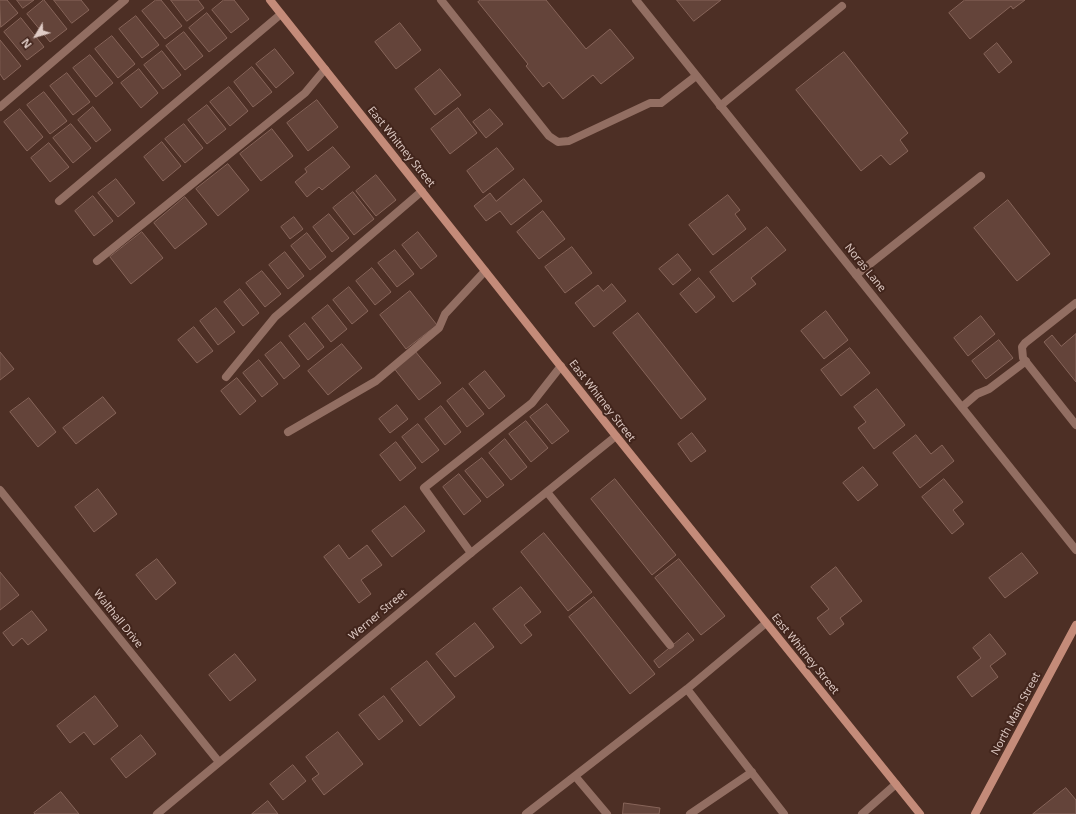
<!DOCTYPE html>
<style>
body{margin:0}
#map{position:relative;width:1076px;height:814px;overflow:hidden;background:#4d2f25;font-family:"Open Sans",sans-serif}
canvas{display:block}
.north{position:absolute;left:16px;top:16px;width:40px;height:40px;-webkit-text-stroke:3px #42251c;paint-order:stroke;rotate:232deg;font-size:11px;font-weight:700;line-height:16px;text-align:center;color:#e0ccc6}
.north::after{content:'';display:block;margin:auto;width:14px;height:18px;background:#e0ccc6;clip-path:polygon(50% 0,100% 100%,50% 72%,0 100%)}
</style>
<div id="map">
<canvas width="1076" height="814"></canvas>
<div class="north">N</div>
</div>
<script>
const ctx = document.querySelector('canvas').getContext('2d');
ctx.lineJoin = 'round';
function fillPath(path, color) { ctx.fillStyle = color; ctx.fill(path, 'evenodd'); }
function stroke(path, color, width, dash) { ctx.strokeStyle = color; ctx.lineWidth = width; ctx.lineCap = dash ? 'butt' : 'round'; ctx.setLineDash(dash || []); ctx.stroke(path); }
function write(font, color, halo, rows, align = 'center') {
  ctx.font = font + ' "Open Sans",sans-serif'; ctx.lineWidth = 4; ctx.setLineDash([]); ctx.textBaseline = 'middle'; ctx.strokeStyle = halo; ctx.fillStyle = color; for (const [text, x, y, turn = 0] of rows) {
    ctx.save(); ctx.translate(x, y); ctx.rotate((+turn || 0) * Math.PI / 180); ctx.textAlign = isNaN(turn) ? turn : align; if (halo) ctx.strokeText(text, 0, 0); ctx.fillText(text, 0, 0); ctx.restore();
  }
}
const building = new Path2D(`
 M0 0H7L18 13 1 27Z
 M17 0H34L23 8Z
 M44 0 67 29 50 42 27 14Z
 M54 0H81L89 10 72 23Z
 M156 0H161L182 26 165 39 142 11Z
 M171 0H198L204 8 187 21Z
 M224 0H234L249 19 231 33 212 10Z
 M481 0H546L586 49 610 29 634 58 601 84 593 75 563 99 549 82 543 87 526 66 528 64 478 2Z
 M677 0H721L694 21Z
 M965 0H1025L1013 9 1011 6 970 39 949 13Z
 M207 13 227 38 209 52 189 28Z
 M136 16 159 45 142 58 119 29Z
 M21 18 44 47 27 60 4 32Z
 M400 23 421 50 396 69 375 42Z
 M184 32 203 56 185 70 166 46Z
 M112 36 135 64 118 78 95 49Z
 M0 40 21 66 4 80 0 74Z
 M997 43 1012 62 999 73 984 54Z
 M275 49 294 73 276 88 256 64Z
 M162 51 181 75 163 89 144 65Z
 M844 52 908 133 900 140 908 151 890 165 881 155 861 171 796 90Z
 M90 55 113 83 96 97 73 68Z
 M252 67 272 92 253 107 234 82Z
 M139 69 158 93 141 108 121 83Z
 M440 69 461 95 435 115 415 89Z
 M67 73 90 102 73 115 50 86Z
 M229 87 248 111 230 126 210 102Z
 M44 92 67 121 50 134 27 105Z
 M317 100 338 127 308 151 287 123Z
 M207 105 226 129 207 144 188 120Z
 M93 107 111 130 96 142 78 120Z
 M458 108 477 133 450 154 431 129Z
 M20 109 43 137 27 151 4 122Z
 M490 109 503 124 486 138 473 122Z
 M71 124 91 148 73 163 53 138Z
 M184 124 203 148 185 163 165 139Z
 M272 129 293 156 261 181 240 154Z
 M162 142 181 166 163 181 144 157Z
 M49 143 69 167 50 182 31 158Z
 M333 147 350 167 322 190 319 187 307 197 295 182 307 172 305 169Z
 M497 148 514 169 483 193 467 171Z
 M228 164 249 190 218 216 196 189Z
 M376 175 396 200 376 216 356 191Z
 M116 179 135 203 118 217 98 193Z
 M524 179 542 201 511 225 500 211 486 221 474 206 490 193 496 201Z
 M353 192 374 219 354 235 333 208Z
 M728 195 740 210 735 214 746 229 713 255 689 225Z
 M93 196 113 221 94 236 75 211Z
 M185 197 207 224 175 249 154 223Z
 M1008 200 1050 254 1017 281 974 228Z
 M543 211 565 239 539 259 517 232Z
 M329 214 349 238 332 252 313 227Z
 M294 217 303 229 290 239 281 227Z
 M767 227 786 250 751 278 756 284 733 302 710 272Z
 M142 232 163 258 131 284 110 257Z
 M418 232 437 256 421 269 402 245Z
 M307 233 326 257 310 270 291 246Z
 M572 247 592 273 565 293 545 267Z
 M395 250 414 274 397 287 378 263Z
 M285 252 304 276 288 289 269 265Z
 M678 254 691 270 673 285 659 269Z
 M372 268 391 292 375 305 356 281Z
 M262 271 281 294 265 307 246 283Z
 M699 278 715 297 696 313 680 294Z
 M612 284 626 301 594 327 575 303 598 285 603 291Z
 M349 287 368 311 352 324 333 300Z
 M240 289 259 313 243 326 224 302Z
 M410 291 437 325 406 349 380 315Z
 M328 305 347 329 331 342 312 318Z
 M216 308 235 332 218 345 200 321Z
 M826 311 848 340 824 359 801 331Z
 M638 313 706 399 681 419 613 333Z
 M981 316 995 334 968 356 954 338Z
 M305 323 324 347 308 360 289 336Z
 M194 327 213 351 197 363 178 340Z
 M1076 334V382L1044 342 1052 335 1061 346Z
 M999 340 1013 358 986 379 972 361Z
 M281 342 300 366 284 379 265 355Z
 M342 344 362 368 328 395 308 371Z
 M850 348 870 373 841 396 821 370Z
 M415 351 441 383 419 400 393 367Z
 M0 352 14 369 0 380Z
 M259 360 278 384 262 397 243 373Z
 M485 371 505 396 489 409 469 384Z
 M237 378 256 401 240 415 221 391Z
 M463 388 484 414 467 427 447 401Z
 M877 389 905 425 874 449 858 428 866 422 854 407Z
 M103 397 116 413 76 444 63 428Z
 M29 398 56 432 38 447 10 412Z
 M547 404 569 431 552 444 530 417Z
 M397 405 408 419 390 433 379 419Z
 M441 406 461 432 445 445 425 419Z
 M526 421 548 448 531 462 509 434Z
 M418 424 439 450 422 463 402 437Z
 M692 433 706 451 691 462 678 444Z
 M916 435 931 454 942 445 954 461 920 488 893 453Z
 M505 439 527 467 511 480 489 453Z
 M396 442 416 468 400 481 380 455Z
 M482 458 504 485 487 498 465 471Z
 M863 467 878 485 858 501 843 483Z
 M459 474 481 501 464 515 443 487Z
 M615 479 676 555 652 575 591 499Z
 M944 479 963 502 953 510 964 524 952 534 922 497Z
 M98 489 117 514 94 532 75 507Z
 M405 506 425 531 392 557 372 531Z
 M544 533 592 592 568 611 521 552Z
 M339 545 349 559 367 545 382 565 361 580 371 594 359 603 324 557Z
 M1022 553 1038 573 1005 598 989 578Z
 M157 559 176 583 156 600 136 575Z
 M679 559 725 616 701 635 655 578Z
 M836 567 862 601 840 618 844 624 830 635 817 618 829 609 811 587Z
 M0 572 19 595 0 610Z
 M521 587 541 612 524 625 532 635 521 644 493 609Z
 M594 597 655 674 630 694 569 617Z
 M32 611 47 630 28 645 22 638 13 646 3 633Z
 M475 623 494 647 455 677 436 654Z
 M688 633 694 640 659 668 654 661Z
 M990 634 1006 654 990 666 998 677 972 697 957 677 981 658 973 648Z
 M235 654 256 680 230 701 209 675Z
 M427 661 455 697 420 726 391 689Z
 M95 696 118 726 94 745 84 732 70 743 57 726Z
 M384 696 403 721 379 740 359 715Z
 M338 732 363 764 324 795 312 779 319 774 306 757Z
 M141 735 156 754 126 778 111 759Z
 M293 765 306 781 283 800 270 784Z
 M1066 788 1076 800V814H1033Z
 M61 792 79 814H35L34 813Z
 M268 801 278 814H252Z
 M624 803 660 808 659 814H623Z`);
fillPath(building, '#64443a');
stroke(building, '#87655a', 1);
stroke(new Path2D(`
 M441 0 549 136 558 142 569 141 650 103H661L696 76
 M720 106 842 6
 M0 107 125 0
 M59 201 281 14
 M97 261 305 93 325 69
 M856 275 981 176
 M1076 303 1025 343 1022 347 1023 358 1076 425
 M226 377 275 317 422 191
 M962 407 977 394 989 389 1026 361
 M288 432 376 381 439 328 445 314 485 271
 M547 492 670 645
 M471 553 424 488 532 403 561 366
 M687 689 784 814
 M575 776 607 814
 M526 814 687 689 766 623
 M690 814 752 772
 M862 814 896 784`), '#926e62', 8);
stroke(new Path2D(`
 M636 0 1076 550
 M0 490 219 762
 M157 814 471 553 616 436`), '#926e62', 8);
stroke(new Path2D(`
 M270 0 616 436 920 814
 M975 814 1076 625`), '#c48b79', 8);
write('11px', '#e0ccc6', '#42251c', [
 ["East Whitney Street",401,147,51],
 ["Noras Lane",865,268,51],
 ["East Whitney Street",602,401,52],
 ["Werner Street",378,615,-40],
 ["Walthall Drive",118,619,51],
 ["East Whitney Street",805,654,51],
 ["North Main Street",1016,714,-62]
]);
</script>
